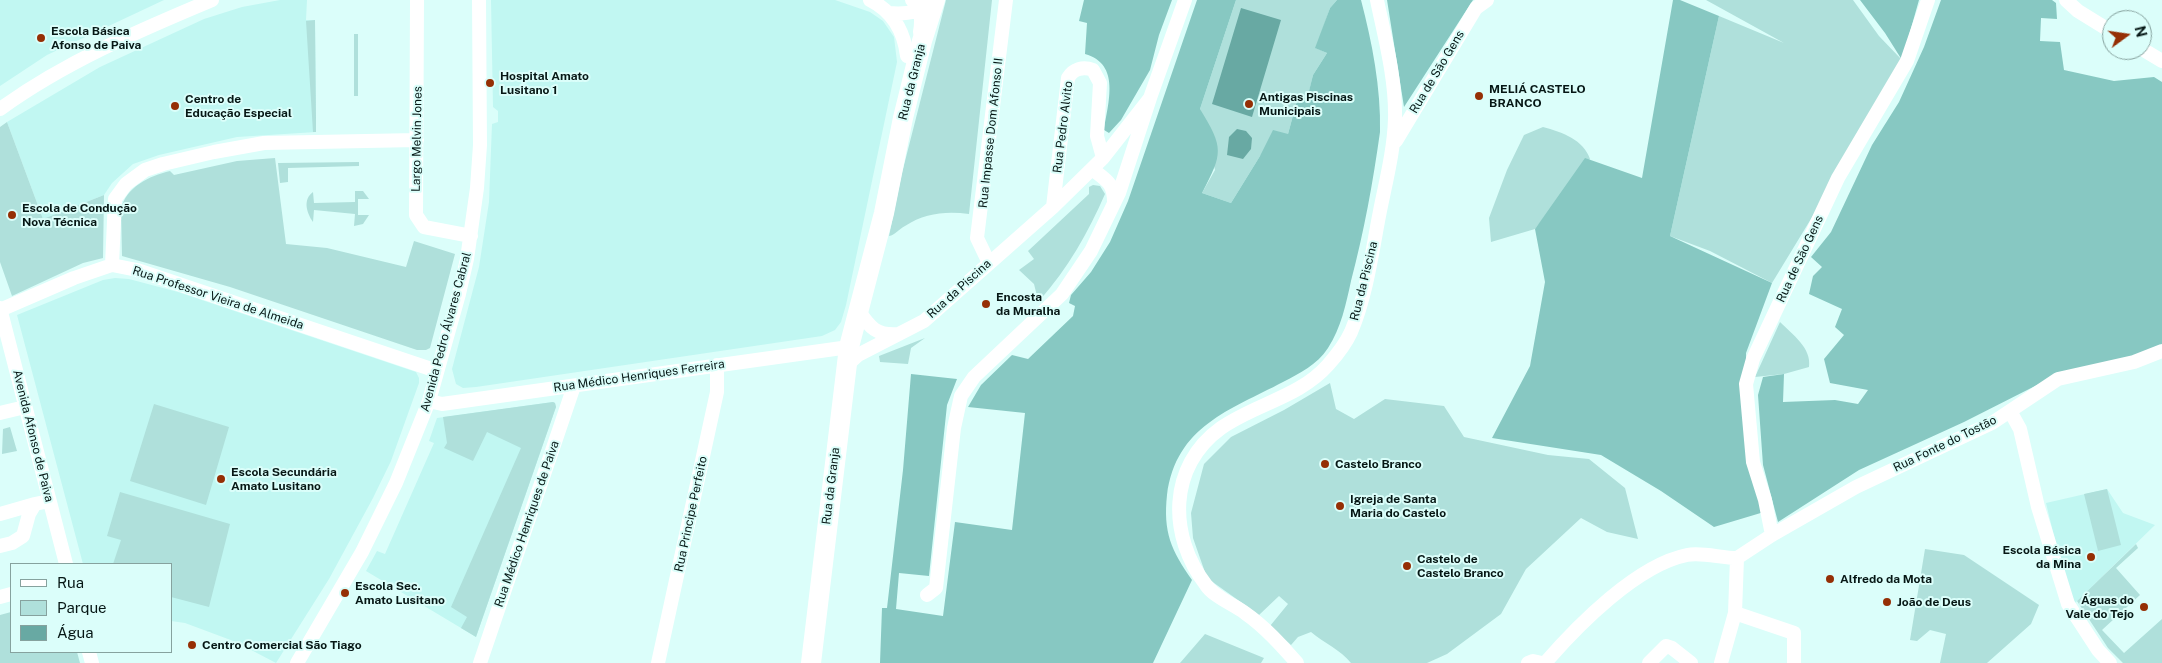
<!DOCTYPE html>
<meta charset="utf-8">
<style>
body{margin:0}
#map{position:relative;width:2162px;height:663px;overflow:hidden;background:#dbfefa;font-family:"Public Sans",sans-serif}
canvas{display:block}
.legend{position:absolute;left:10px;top:563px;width:162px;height:90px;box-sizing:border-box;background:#dbfefa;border:1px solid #86a29e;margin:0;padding:6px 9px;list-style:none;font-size:15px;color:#061715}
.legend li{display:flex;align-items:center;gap:10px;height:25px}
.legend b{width:25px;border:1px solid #86a29e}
.north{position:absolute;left:2102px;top:10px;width:50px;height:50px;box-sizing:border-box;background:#dbfefa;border:1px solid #86a29e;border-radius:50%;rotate:76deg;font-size:14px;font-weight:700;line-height:20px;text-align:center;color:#061715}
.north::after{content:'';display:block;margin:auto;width:18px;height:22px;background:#952f05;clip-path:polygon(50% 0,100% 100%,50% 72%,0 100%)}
</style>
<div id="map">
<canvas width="2162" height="663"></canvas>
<ul class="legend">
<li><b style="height:6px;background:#fff"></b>Rua</li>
<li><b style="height:14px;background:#afe0db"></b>Parque</li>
<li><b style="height:14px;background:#68a9a3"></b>Água</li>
</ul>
<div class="north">N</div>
</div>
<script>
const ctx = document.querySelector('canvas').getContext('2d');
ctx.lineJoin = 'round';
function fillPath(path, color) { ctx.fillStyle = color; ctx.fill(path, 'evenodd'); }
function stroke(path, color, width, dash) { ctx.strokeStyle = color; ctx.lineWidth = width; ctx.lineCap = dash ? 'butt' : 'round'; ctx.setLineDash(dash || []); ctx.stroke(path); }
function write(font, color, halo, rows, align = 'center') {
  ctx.font = font + ' "Public Sans",sans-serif'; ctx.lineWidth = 4; ctx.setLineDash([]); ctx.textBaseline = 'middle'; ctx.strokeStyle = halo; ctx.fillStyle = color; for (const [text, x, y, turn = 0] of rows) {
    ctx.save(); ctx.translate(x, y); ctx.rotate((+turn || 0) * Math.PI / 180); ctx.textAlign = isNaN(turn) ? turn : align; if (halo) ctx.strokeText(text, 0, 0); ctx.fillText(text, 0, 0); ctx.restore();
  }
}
fillPath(new Path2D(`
 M0 0H164L47 55 0 86Z
 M280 0H307L306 20H315L316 132 237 137 159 155 133 164 112 183 104 195 43 219 7 122 100 67 204 19 242 7Z
 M491 0H835L870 12 883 21 894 37 897 62 846 305 841 322 835 330 822 336 476 387 463 388 456 384 452 369 479 267 489 202 492 124 498 122V111L493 107Z
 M115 278 129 279 178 292 416 372 419 378V383L391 461 373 498 329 579 276 663 236 642 185 623 171 621V564H83L17 315 103 280Z
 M553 402 555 403 556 407 476 637 366 571 377 551 385 554 434 443 429 441 437 418Z
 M2107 489 2123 513 2155 525 2075 603 2062 569 2046 503Z`), '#c1f7f2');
fillPath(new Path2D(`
 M946 0H992L969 214C946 211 925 213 905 226 899 229 895 235 889 236L902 173Z
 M1236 0H1337L1330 8 1316 48 1327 53 1313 75 1307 100 1298 97 1288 134 1260 156 1231 203 1202 193 1215 170 1200 109Z
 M1706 0H1853L1879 36 1902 60 1907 61 1772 283 1710 251 1670 236 1719 16 1784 43Z
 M315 20 316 120V132H313L306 21Z
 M354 34H358V96H354Z
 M7 122 43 219 104 195 103 258 83 263 12 296 0 262V127Z
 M1543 127C1562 132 1584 140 1590 159L1535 229 1491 242 1489 218 1507 170 1524 135Z
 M275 158 286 244 327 248 406 267 414 241 455 254 430 348 426 350H417L230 287 122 256 121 209C126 187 149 176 170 171L174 175 237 161Z
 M359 162V166L288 168V182L280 183 278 163Z
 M1093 185 1100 186 1105 194C1088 233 1068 268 1040 300L1037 296 1034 284 1019 270 1034 259 1028 251 1089 194V187Z
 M355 191H363L369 199H358V215H369L363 224 354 226 355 214 314 210 313 222C306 212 303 199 313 192L314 203 355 202Z
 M1780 322C1792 334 1812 348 1809 367L1784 374 1755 377Z
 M925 338 911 348 908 364 880 362 879 356Z
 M1330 383 1336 409 1354 419 1385 399 1444 406 1464 437 1548 455 1589 459 1625 488 1638 539 1607 532 1581 518 1526 569 1501 614 1447 654 1427 663H1351C1341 650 1324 643 1311 632L1298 637 1291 645 1270 626 1288 604 1279 596 1259 615 1207 578 1193 538 1191 513 1204 464 1231 437 1284 410Z
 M553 402 555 403 556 407 476 637 461 628 467 617 451 607 521 448 487 432 473 461 444 448 447 443 443 417Z
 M154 404 229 427 206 505 130 481Z
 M10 427 17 451 2 454 3 429Z
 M2107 489 2121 545 2098 551 2084 494Z
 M120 492 230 524 209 607 171 597V564H113L121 540 107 536Z
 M2136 544 2138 548 2116 568 2140 595 2102 630 2124 653 2162 619V663H2123L2108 648 2077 601Z
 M1925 549 1964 555 2039 605 2031 624 1987 663H1940L1946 634 1930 630 1917 641 1910 640Z
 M11 612V652H77L80 663H0V615Z
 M1205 634 1264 658 1261 663H1180Z`), '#afe0db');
fillPath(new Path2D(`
 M1084 0H1172L1159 35 1150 70 1121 120 1109 133 1104 130C1108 103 1121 64 1085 54L1087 23 1079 21Z
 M1197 0H1236L1200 109C1224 148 1223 153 1202 193L1231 203 1260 156 1273 130 1288 134 1298 97 1307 99 1313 75 1327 53 1315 48 1330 8 1337 0H1361C1372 42 1381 88 1380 132 1373 182 1364 232 1351 281 1346 304 1341 328 1328 348 1317 365 1300 373 1283 382 1230 410 1176 426 1167 495 1163 532 1171 550 1192 580L1153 663H880L882 608H887L903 470 911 374 957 379 947 405 929 576 899 573 896 609 943 616 955 522 1012 530 1025 413 968 407 981 385 1012 355 1028 359 1073 316 1075 306 1069 303 1071 295 1091 272 1110 242 1128 201Z
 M1387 0H1473L1404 107Z
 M1673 0H1680L1719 16 1670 236 1772 283 1746 353 1747 419 1764 512 1714 527 1661 491 1601 455 1492 438 1530 366 1545 282 1535 229 1585 158 1642 178Z
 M1860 0H1919L1902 60 1885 33Z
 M1941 0H2052L2056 3 2057 19 2041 18 2040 41 2060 42 2064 70 2114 81 2154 77 2162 82V351L2041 383 1964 422 1859 470 1778 522 1763 465 1758 395 1763 377 1784 374 1783 402 1835 400 1858 404 1868 390 1830 383 1824 359 1844 335 1835 327 1842 309 1809 294 1813 276 1822 267 1811 257 1831 232 1872 145 1899 102 1924 47Z`), '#87c8c2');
fillPath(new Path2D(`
 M1241 8 1281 20 1252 117 1212 104Z
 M1237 129 1246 131 1252 138 1251 149 1243 159 1227 155 1229 137Z`), '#68a9a3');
stroke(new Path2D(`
 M417 0 416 215 424 227 471 236
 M870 0C892 11 904 31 907 56
 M912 0C922 9 922 20 920 32
 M2066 0 2078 11 2112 32
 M888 13C901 14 914 14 925 6
 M2142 49 2162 61
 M0 109C65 62 138 31 212 0
 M1396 141 1476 8 1487 0
 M1092 169C1106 180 1114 183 1114 202
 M1053 207 1068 78C1073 69 1083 66 1093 70L1100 83 1097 136 1103 158
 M989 263 977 238 1006 0
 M112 265 115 199 126 184 145 170 163 164 214 152 264 143 417 140
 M0 308 66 564
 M0 310 74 278 112 265 137 270 437 371
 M858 310C870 328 877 336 899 334
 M847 365 858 355 924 321 1053 207 1103 158 1150 98 1185 0
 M429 401 442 404 849 347
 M2010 411 2020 429 2038 507 2068 604 2098 650 2110 663
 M0 413 25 407
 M0 514 35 504
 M1772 535 1765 500 1753 462 1746 384 1753 359 1838 178 1907 61 1928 0
 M0 546 12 543 23 536 29 514 35 504 49 501
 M1737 558 1772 535 1856 487 1992 423 2058 379 2134 362 2162 351
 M927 595 936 588 954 428 961 396 974 377 1062 294 1091 251 1119 193 1150 98
 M0 597 11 594
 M1735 613 1794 633V663
 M89 652 92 663
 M297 663 362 552 396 483 429 401 459 294 467 259 477 188 480 145 479 0
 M480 663 574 386
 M658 663 717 392V365
 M1297 663C1281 645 1265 627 1245 613 1233 604 1214 597 1206 585 1168 536 1168 466 1221 428 1255 404 1300 397 1328 365 1336 356 1346 343 1351 332 1367 294 1372 251 1380 211 1386 181 1394 150 1395 119 1396 79 1385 39 1377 0
 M1528 663 1533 661 1542 663
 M1545 663C1578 625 1637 565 1687 555 1702 552 1721 558 1737 558
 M1649 663 1666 646 1672 648 1691 663
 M1721 663 1735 613 1737 558`), '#fff', 14);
stroke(new Path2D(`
 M811 663 849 347 884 213 903 118 922 41 935 0`), '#fff', 20);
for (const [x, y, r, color] of [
 [41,38,5,"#952f05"],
 [490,83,5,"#952f05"],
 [1479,96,5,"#952f05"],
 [1249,104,5,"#952f05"],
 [175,106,5,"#952f05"],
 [12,215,5,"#952f05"],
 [986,304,5,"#952f05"],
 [1325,464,5,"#952f05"],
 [221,479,5,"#952f05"],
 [1340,506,5,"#952f05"],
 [2091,557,5,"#952f05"],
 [1407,566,5,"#952f05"],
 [1830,579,5,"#952f05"],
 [345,593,5,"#952f05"],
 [1887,602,5,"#952f05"],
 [2144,607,5,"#952f05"],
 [192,645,5,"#952f05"]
]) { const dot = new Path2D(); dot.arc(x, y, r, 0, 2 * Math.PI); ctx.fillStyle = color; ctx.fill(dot); stroke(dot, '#dbfefa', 2); }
write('bold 12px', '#061715', '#dbfefa', [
 ["Escola Básica",51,31],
 ["Afonso de Paiva",51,45],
 ["Hospital Amato",500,76],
 ["Lusitano 1",500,90],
 ["MELIÁ CASTELO",1489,89],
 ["BRANCO",1489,103],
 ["Antigas Piscinas",1259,97],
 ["Municipais",1259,111],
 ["Centro de",185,99],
 ["Educação Especial",185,113],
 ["Escola de Condução",22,208],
 ["Nova Técnica",22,222],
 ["Encosta",996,297],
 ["da Muralha",996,311],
 ["Castelo Branco",1335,464],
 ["Escola Secundária",231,472],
 ["Amato Lusitano",231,486],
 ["Igreja de Santa",1350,499],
 ["Maria do Castelo",1350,513],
 ["Escola Básica",2081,550,"right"],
 ["da Mina",2081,564,"right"],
 ["Castelo de",1417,559],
 ["Castelo Branco",1417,573],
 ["Alfredo da Mota",1840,579],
 ["Escola Sec.",355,586],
 ["Amato Lusitano",355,600],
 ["Águas do",2134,600,"right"],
 ["Vale do Tejo",2134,614,"right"],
 ["João de Deus",1897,602],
 ["Centro Comercial São Tiago",202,645]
], 'left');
write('12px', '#061715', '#dbfefa', [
 ["Rua de São Gens",1437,72,-59],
 ["Rua da Granja",912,82,-76],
 ["Rua Pedro Alvito",1063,127,-83],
 ["Rua Impasse Dom Afonso II",991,133,-84],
 ["Largo Melvin Jones",417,139,-89],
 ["Rua de São Gens",1800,259,-65],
 ["Rua da Piscina",1364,281,-76],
 ["Rua da Piscina",959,289,-42],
 ["Rua Professor Vieira de Almeida",218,298,18],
 ["Avenida Pedro Álvares Cabral",446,332,-75],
 ["Rua Médico Henriques Ferreira",639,376,-8],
 ["Avenida Afonso de Paiva",33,436,76],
 ["Rua Fonte do Tostão",1945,444,-26],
 ["Rua da Granja",831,486,-83],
 ["Rua Principe Perfeito",691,514,-78],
 ["Rua Médico Henriques de Paiva",527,524,-71]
]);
</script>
